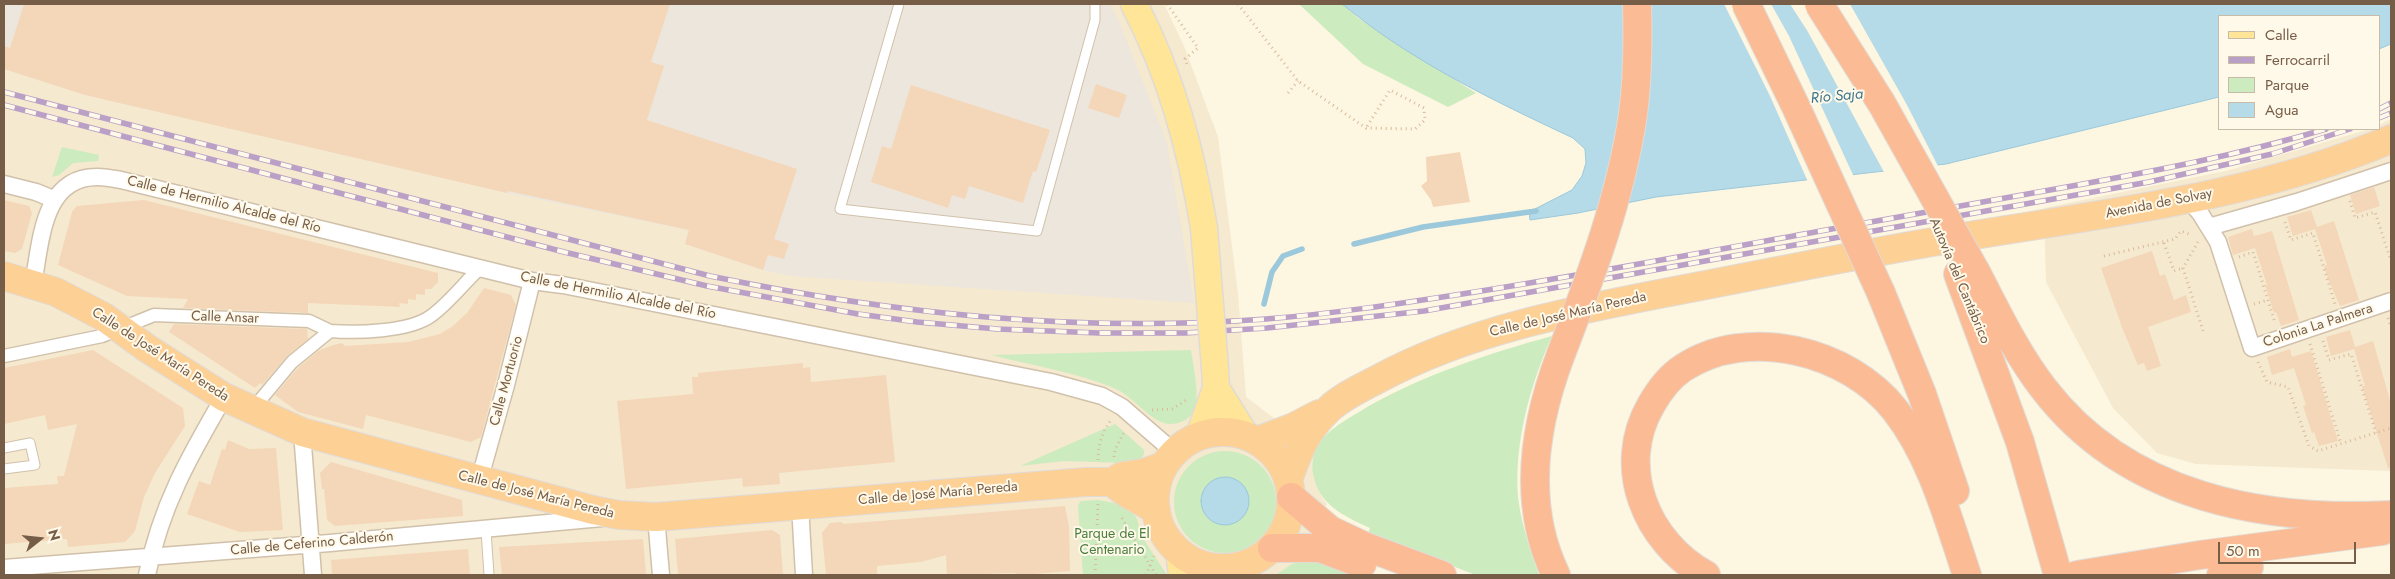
<!DOCTYPE html>
<meta charset="utf-8">
<style>
body{margin:0}
#map{position:relative;width:2395px;height:579px;overflow:hidden;background:#fdf6e1;font-family:Jost,sans-serif}
canvas{display:block}
.frame{position:absolute;inset:0;border:5px solid #765d47;pointer-events:none}
.legend{position:absolute;left:2218px;top:15px;width:162px;height:115px;box-sizing:border-box;background:#fff9e9;border:1px solid #c8bba8;margin:0;padding:6px 9px;list-style:none;font-size:15px;color:#765d47}
.legend li{display:flex;align-items:center;gap:10px;height:25px}
.legend b{width:25px;border:1px solid #c8bba8}
.north{position:absolute;left:15px;top:514px;width:50px;height:50px;-webkit-text-stroke:4px #fff9e9;paint-order:stroke;rotate:74deg;font-size:14px;font-weight:700;line-height:20px;text-align:center;color:#765d47}
.north::after{content:'';display:block;margin:auto;width:18px;height:22px;background:#765d47;clip-path:polygon(50% 0,100% 100%,50% 72%,0 100%)}
.scale{position:absolute;left:2218px;top:542px;width:138px;height:22px;box-sizing:border-box;border:2px solid #765d47;border-top:0;padding-left:6px;font-size:15px;line-height:18px;white-space:nowrap;color:#765d47;-webkit-text-stroke:4px #fff9e9;paint-order:stroke}
</style>
<div id="map">
<canvas width="2395" height="579"></canvas>
<div class="frame"></div>
<ul class="legend">
<li><b style="height:6px;background:#ffe597"></b>Calle</li>
<li><b style="height:6px;background:#baa0c7"></b>Ferrocarril</li>
<li><b style="height:14px;background:#ccebbf"></b>Parque</li>
<li><b style="height:14px;background:#b5dae8"></b>Agua</li>
</ul>
<div class="north">N</div>
<div class="scale">50 m</div>
</div>
<script>
const ctx = document.querySelector('canvas').getContext('2d');
ctx.lineJoin = 'round';
function fillPath(path, color) { ctx.fillStyle = color; ctx.fill(path, 'evenodd'); }
function stroke(path, color, width, dash) { ctx.strokeStyle = color; ctx.lineWidth = width; ctx.lineCap = dash ? 'butt' : 'round'; ctx.setLineDash(dash || []); ctx.stroke(path); }
function write(font, color, halo, rows, align = 'center') {
  ctx.font = font + ' Jost,sans-serif'; ctx.lineWidth = 4; ctx.setLineDash([]); ctx.textBaseline = 'middle'; ctx.strokeStyle = halo; ctx.fillStyle = color; for (const [text, x, y, turn = 0] of rows) {
    ctx.save(); ctx.translate(x, y); ctx.rotate((+turn || 0) * Math.PI / 180); ctx.textAlign = isNaN(turn) ? turn : align; if (halo) ctx.strokeText(text, 0, 0); ctx.fillText(text, 0, 0); ctx.restore();
  }
}
fillPath(new Path2D(`
 M4 4H1164L1184 46 1218 137 1238 294 1246 397 1316 450 1313 468 1314 478 1322 497 1327 504 1300 562 1313 560 1348 575H4Z
 M2391 119V471L2196 464 2157 453 2113 408 2046 282 2044 208 2226 171 2370 129H2379V125Z`), '#f5e9cf');
fillPath(new Path2D(`
 M4 4H1109L1116 14 1167 143 1194 303 791 276 763 270 685 244 688 230 507 193 85 95 4 69Z`), '#ece6dd');
fillPath(new Path2D(`
 M1299 4H1342L1358 18 1476 93 1448 107 1363 64Z
 M62 147 99 155 98 161 73 163 59 175 52 177Z
 M1552 336C1530 385 1514 443 1518 497 1521 523 1530 550 1539 575H1476L1368 534 1370 528C1344 516 1318 505 1313 473 1311 460 1315 447 1323 438 1335 425 1353 416 1367 407 1426 374 1487 354 1552 336Z
 M1191 350C1193 366 1202 403 1192 414 1186 422 1173 426 1164 423 1147 418 1133 396 1114 388 1076 372 1033 366 992 355Z
 M1115 424 1144 450V454L1140 460 1128 463 1064 461 1020 466Z
 M1174 502a51 51 0 1 1 102 0a51 51 0 1 1-102 0Z
 M1098 500 1125 505 1136 517 1144 540 1167 575H1083L1078 505 1081 501Z
 M1313 560 1336 567 1348 575H1276L1292 564Z`), '#ccebbf');
const water = new Path2D(`
 M1342 4H2391V44L2379 49V16H2219V97L1946 164 1656 197 1578 213 1530 220 1529 212 1572 190 1582 176 1586 163 1585 149 1573 138C1492 100 1411 61 1342 4Z
 M1201 501a24 24 0 1 1 48 0a24 24 0 1 1-48 0Z`);
fillPath(water, '#b5dae8');
stroke(water, '#9bc8da', 1);
fillPath(new Path2D(`
 M1724 4H1771L1789 36 1854 177 1808 182 1770 96Z
 M1790 4H1850L1907 105 1939 168 1885 174 1808 32Z`), '#fdf6e1');
stroke(new Path2D(`
 M1354 244 1423 227 1536 211
 M1264 304 1272 272 1283 256 1302 249`), '#9bc8da', 5.5);
fillPath(new Path2D(`
 M24 4H670L651 62 664 66 647 120 797 169 774 239 789 244 784 259 768 255 763 270 685 244 689 230 508 191 507 193 85 95 4 69V46L10 48Z
 M1096 84 1127 95 1119 118 1088 108Z
 M911 85 1050 130 1036 172 1033 171 1023 203 969 186 965 199 952 195 948 208 871 182 882 146 891 149Z
 M1460 152 1470 202 1433 207 1431 200 1421 186 1427 181 1426 157Z
 M2374 187 2380 206 2356 214 2350 195Z
 M4 200 29 206 32 213 22 249 15 253 4 251Z
 M144 200 438 273V282L431 289H425V295L416 294V300L408 299V304L399 303 400 307 308 303V313L183 308 188 299 127 296 58 265 72 212 77 206Z
 M2311 210 2317 227 2334 221 2359 300 2340 306 2328 279 2324 266 2327 265 2315 229 2293 236 2287 217Z
 M2252 229 2254 236 2272 231 2299 320 2281 326 2276 312 2274 313 2265 285H2267L2255 248 2233 255 2228 237Z
 M2152 251 2160 276 2165 274 2174 300 2186 295 2191 312 2148 327 2161 366 2147 371 2144 363 2138 365 2123 330 2101 268Z
 M484 288 511 295 516 305 481 437 471 442 366 415 363 429 298 412 275 395 298 368 318 351 333 345 342 343 345 346 408 342 440 334 453 326 467 313Z
 M174 324 307 329 308 339 286 357 262 385 260 383 255 388 169 332Z
 M2350 330 2355 347 2373 341 2380 365 2391 404V468H2388L2362 386H2365L2354 349 2331 356 2326 337Z
 M2290 349 2292 357 2311 351 2338 441 2319 446 2314 432 2312 433 2303 406 2306 405 2294 368 2272 375 2267 357Z
 M93 350 183 408 185 426 155 473 144 497 135 531 125 542 68 547 67 539 4 544V488L58 484 57 476H64L77 424 48 430 45 415 4 424V368Z
 M803 363V368L810 367 811 382 886 375 895 462 779 473 780 484 743 487 742 478 626 489 617 401 693 394 692 377H698V373Z
 M228 440 249 449 276 448 283 530 240 532 187 514 199 481 210 485 222 449 225 450Z
 M331 462 462 500 463 516 335 526 327 520 324 489H322L320 473Z
 M1065 506 1069 527 1070 571 1022 575H1015V573L947 575 946 555 921 562 877 566V575H826L822 533 830 523 842 522 843 524Z
 M772 530 780 535 783 575H678L675 539Z
 M643 539 646 575H502L499 547Z
 M468 549 470 575H332L331 560Z`), '#f4d7b8');
const service = new Path2D(`
 M899 4 840 209 1037 231 1095 20V4
 M4 448 30 443 35 465 4 469
 M486 530 489 575`);
const pedestrian = new Path2D(`
 M4 356 102 336 154 315 309 321 330 331
 M251 411 292 362 330 331C356 333 409 332 431 316 449 303 464 283 480 268`);
const minor = new Path2D(`
 M4 184 36 192 53 199
 M2187 198 2200 213 2218 242 2252 348 2391 301
 M2209 227 2297 202 2391 171
 M33 284C41 243 42 176 98 177 106 177 114 179 121 180L532 281 563 285 1051 382 1102 396 1122 407 1174 452
 M302 432 313 575
 M479 481 506 385 532 281
 M800 505 804 575
 M656 517 661 575
 M4 568 330 543 602 518
 M147 575C161 506 189 457 224 397`);
const primary = new Path2D(`
 M1134 4C1171 75 1191 149 1204 228
 M1216 388 1246 436
 M1199 436 1216 388 1215 368
 M1179 552 1182 575
 M1211 575 1217 568`);
const trunk = new Path2D(`
 M4 276 56 292 104 317 148 349 224 397 302 432 593 510 619 515 656 517 1086 482H1113L1122 476 1143 473 1164 466
 M1155 500a68 68 0 1 1 136 0a68 68 0 1 1-136 0Z
 M1257 441 1294 427 1319 414
 M1288 480C1299 450 1305 432 1329 409 1343 396 1363 387 1380 378 1468 331 1566 312 1664 293 1750 277 1835 259 1921 244 2078 216 2244 202 2391 139
 M1113 482C1124 494 1142 501 1156 510`);
const motorway = new Path2D(`
 M1976 272C1997 312 2016 353 2044 389 2127 497 2263 522 2391 515
 M1958 274 2020 442 2058 575
 M1881 293 1922 394 1955 491
 M1291 497 1330 530 1364 546 1442 575
 M1272 548H1320L1362 564
 M1556 575C1522 505 1534 425 1561 354
 M1706 575C1646 542 1615 467 1651 405 1659 391 1669 377 1683 368 1748 325 1849 351 1895 410 1932 457 1948 519 1967 575
 M2077 575 2200 555 2382 531
 M2221 575 2249 567`);
stroke(service, '#d1c1ab', 11);
stroke(pedestrian, '#d1c1ab', 15);
stroke(minor, '#d1c1ab', 19);
stroke(primary, '#e1dbd7', 29);
stroke(trunk, '#e1dbd7', 30);
stroke(motorway, '#e1dbd7', 30);
stroke(new Path2D(`
 M1167 4 1198 48 1185 59 1187 65
 M1238 4 1298 81 1366 128 1415 129 1425 120 1424 108 1390 90 1366 128
 M1288 93 1298 81
 M2350 201 2355 218 2375 212 2391 261
 M2285 222 2291 240 2313 233 2335 304
 M2198 242 2183 268 2204 334
 M2164 243 2174 271 2183 268
 M2104 256 2175 239 2181 231 2191 235
 M2239 257 2253 252 2275 323
 M2254 304 2268 300
 M2388 318 2391 327
 M2323 341 2329 360 2351 354 2376 433
 M2310 344 2341 444
 M2258 362 2267 382 2288 387 2309 446 2318 451 2391 428
 M1152 410 1172 409 1188 399
 M1114 457 1115 450 1125 430
 M1098 460C1098 445 1102 432 1111 420
 M1122 518 1156 575
 M1095 575 1098 504
 M1146 575 1154 556`), '#d9bb9b', 3, [1, 4]);
stroke(service, '#fff', 9);
stroke(pedestrian, '#fff', 12);
stroke(minor, '#fff', 16);
stroke(primary, '#ffe597', 26);
stroke(trunk, '#fdd096', 28);
stroke(motorway, '#fbbc95', 28);
const rail = new Path2D(`
 M4 92 710 276C894 314 1077 333 1266 319 1331 314 1397 304 1462 294 1583 275 1705 252 1826 230 1904 216 1983 202 2061 188 2150 172 2239 155 2326 129
 M4 105 564 252 707 286 858 314 917 322 997 329 1099 333H1185L1267 328 1424 311 2149 182 2272 154 2350 129
 M2379 109 2391 103
 M2379 118 2391 113`);
stroke(rail, '#baa0c7', 5.5);
stroke(rail, '#fff9e9', 4, [11]);
const primaryBridge = new Path2D(`
 M1204 228 1215 368`);
const motorwayBridge = new Path2D(`
 M1746 4 1796 107 1881 293
 M1819 4 1882 104 1976 272
 M1561 354C1591 276 1621 197 1633 114 1638 77 1638 40 1637 4`);
stroke(primaryBridge, '#e1dbd7', 29, []);
stroke(motorwayBridge, '#e1dbd7', 30, []);
stroke(primaryBridge, '#ffe597', 26);
stroke(motorwayBridge, '#fbbc95', 28);
write('14px', '#765d47', '#fff9e9', [
 ["Avenida de Solvay",2159,204,-11],
 ["Calle de Hermilio Alcalde del Río",224,205,14],
 ["Autovía del Cantábrico",1959,281,67],
 ["Calle de Hermilio Alcalde del Río",618,296,11],
 ["Calle de José María Pereda",1568,315,-13],
 ["Calle Ansar",225,318,2],
 ["Colonia La Palmera",2318,326,-18],
 ["Calle de José María Pereda",160,355,33],
 ["Calle Mortuorio",507,381,-75],
 ["Calle de José María Pereda",938,494,-5],
 ["Calle de José María Pereda",536,495,14],
 ["Calle de Ceferino Calderón",312,544,-5]
]);
write('14px', '#497d3e', '#fff9e9', [
 ["Parque de El",1112,535],
 ["Centenario",1112,551]
]);
write('italic 15px', '#3f758b', '#fff9e9', [
 ["Río Saja",1837,97,-5]
]);
</script>
